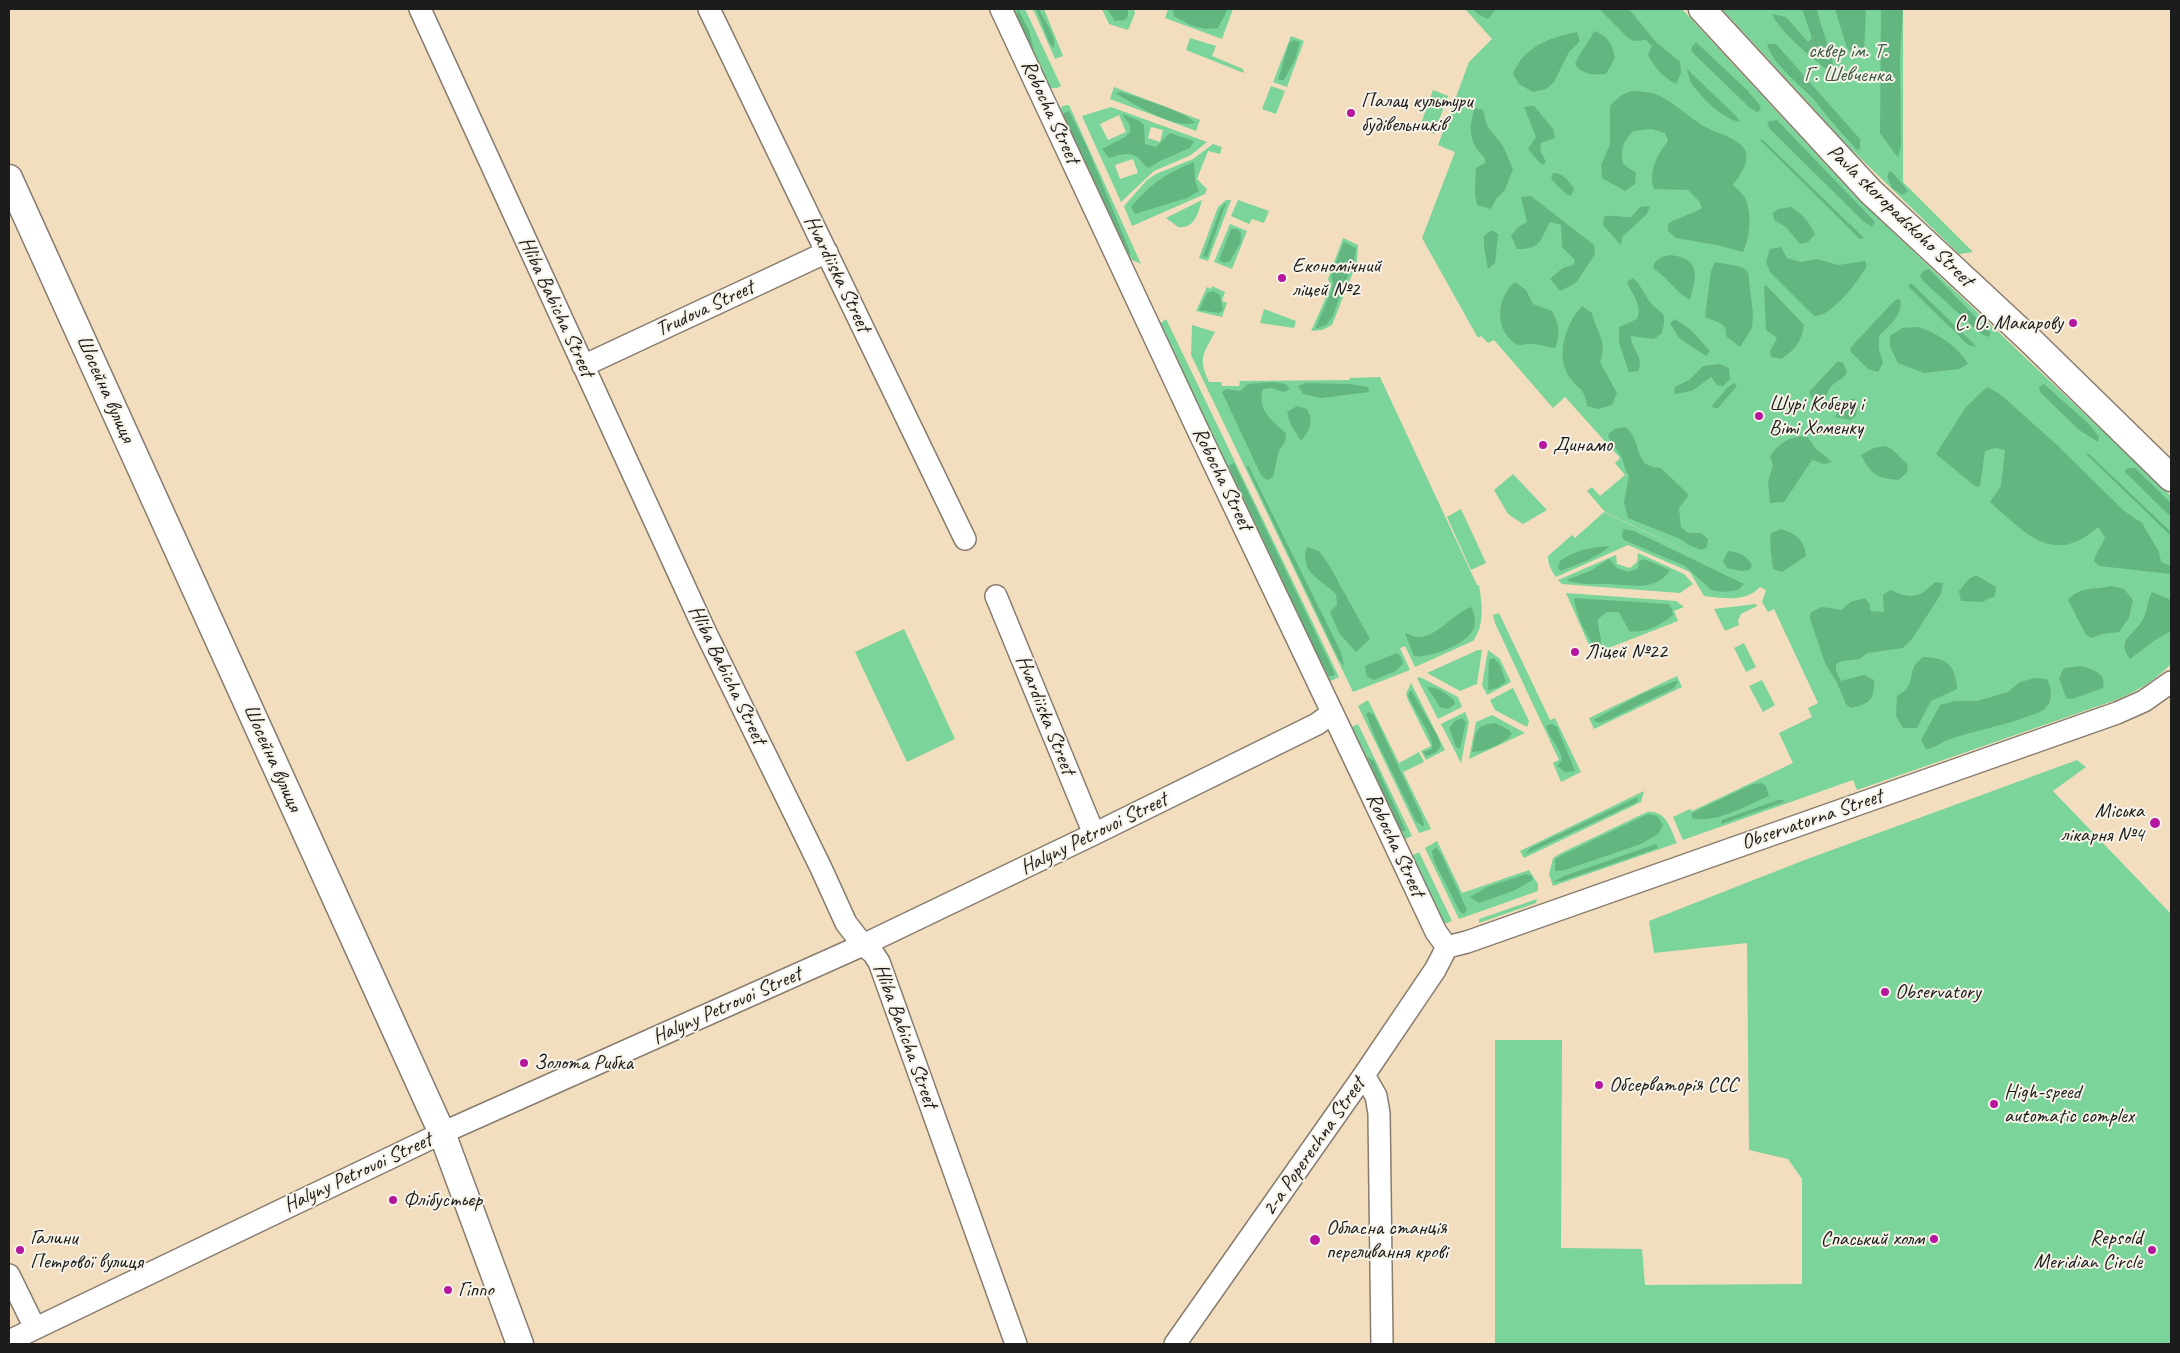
<!DOCTYPE html>
<meta charset="utf-8">
<style>
body{margin:0}
#map{position:relative;width:2180px;height:1353px;overflow:hidden;background:#f2ddbf;font-family:Caveat,sans-serif}
canvas{display:block}
.frame{position:absolute;inset:0;border:10px solid #1c1c1c;pointer-events:none}
</style>
<div id="map">
<canvas width="2180" height="1353"></canvas>
<div class="frame"></div>
</div>
<script>
const ctx = document.querySelector('canvas').getContext('2d');
ctx.lineJoin = 'round';
function fillPath(path, color) { ctx.fillStyle = color; ctx.fill(path, 'evenodd'); }
function stroke(path, color, width, dash) { ctx.strokeStyle = color; ctx.lineWidth = width; ctx.lineCap = dash ? 'butt' : 'round'; ctx.setLineDash(dash || []); ctx.stroke(path); }
function write(font, color, halo, rows, align = 'center') {
  ctx.font = font + ' Caveat,sans-serif'; ctx.lineWidth = 4; ctx.setLineDash([]); ctx.textBaseline = 'middle'; ctx.strokeStyle = halo; ctx.fillStyle = color; for (const [text, x, y, turn = 0] of rows) {
    ctx.save(); ctx.translate(x, y); ctx.rotate((+turn || 0) * Math.PI / 180); ctx.textAlign = isNaN(turn) ? turn : align; if (halo) ctx.strokeText(text, 0, 0); ctx.fillText(text, 0, 0); ctx.restore();
  }
}
fillPath(new Path2D(`
 M1010 9H1025L1061 86 1057 88H1049Z
 M1033 9H1044L1063 56 1055 59Z
 M1102 9H1134L1135 13 1128 30 1109 24Z
 M1168 9H1233L1222 39 1165 18Z
 M1465 9H1682L1854 195 2171 496V664C2153 682 2136 692 2113 701L1857 790 1853 780 1683 840 1673 817 1690 809 1692 811 1793 763 1779 733 1812 717 1808 708 1818 703 1774 609 1768 612 1762 602 1766 590 1760 587C1745 603 1723 598 1704 596L1690 572 1628 545 1556 577C1552 572 1547 562 1548 556L1572 535 1575 538 1604 512 1734 574 1605 512 1587 491 1592 487 1600 496 1625 475 1615 463 1620 458 1565 397 1553 408 1494 340 1488 343 1481 336 1478 338 1422 238 1455 152 1438 145 1469 62 1492 39Z
 M1722 9H1903V182L1973 252 1959 254 1850 148Z
 M1291 36 1304 41 1287 87 1273 82Z
 M1190 38 1216 46 1212 56 1243 69 1244 73 1186 50Z
 M1271 86 1285 91 1276 114 1262 109Z
 M1114 87 1200 120 1196 131 1110 99Z
 M1433 90 1448 96 1434 134 1419 129Z
 M1069 105 1141 264 1128 258 1059 114 1062 106Z
 M1111 107 1207 142 1191 155 1154 171 1121 202 1082 116ZM1119 115 1126 132 1108 140 1100 124ZM1151 127 1163 130 1160 142 1148 138ZM1133 159 1138 173 1120 179 1115 165Z
 M1213 144 1222 147 1220 154 1208 151 1197 179 1207 189 1205 194 1132 226 1124 206 1147 180 1156 174 1193 159Z
 M1202 200C1198 213 1195 229 1178 227L1166 218Z
 M1226 200H1231L1208 261 1199 258 1218 207Z
 M1238 200 1269 211 1264 223 1252 219 1249 224 1231 216Z
 M1230 224 1247 231 1232 269 1214 262Z
 M1343 238 1358 245 1357 262 1332 325 1322 330 1311 331 1331 286 1328 279Z
 M1212 286 1225 292 1222 301 1227 303 1222 317 1196 311 1207 287 1211 289Z
 M1264 309 1296 321 1294 328 1260 323Z
 M1166 319 1339 677 1331 681 1327 679 1160 324Z
 M1192 325 1215 332C1203 355 1198 357 1209 382H1221L1222 386H1239L1240 381 1349 380 1350 378 1380 377 1477 585H1479C1482 603 1485 626 1473 641L1415 667 1405 646 1400 648 1410 670 1353 692 1191 355Z
 M1513 474 1547 510 1523 524 1508 514 1494 490Z
 M1461 509 1486 563 1471 570 1447 517Z
 M1638 553 1684 574 1693 584 1680 593 1562 584 1558 580 1616 555 1617 564 1630 568 1637 562Z
 M1566 593 1676 601 1684 607 1674 611 1678 621 1593 654Z
 M1756 604 1757 606 1741 614 1738 621 1739 625 1725 631 1714 609Z
 M1499 613 1550 720 1555 718 1581 772 1561 782 1553 763 1559 760 1495 623 1493 615Z
 M904 629 955 739 907 762 855 652Z
 M1744 643 1756 667 1746 672 1734 648Z
 M1478 650H1482L1477 684 1460 691 1427 673Z
 M1488 650 1500 659 1511 682 1487 695 1482 685Z
 M1677 676 1682 687 1594 729 1589 718Z
 M1420 677 1458 697 1462 707 1438 719 1417 678Z
 M1762 680 1775 705 1763 712 1749 686Z
 M1411 683 1445 750 1426 760 1421 751 1431 746 1408 700 1406 694Z
 M1513 688 1529 721 1527 727 1495 710 1490 700Z
 M1368 700 1399 763 1419 752 1424 762 1403 772 1431 829 1419 833 1358 706Z
 M1465 712 1469 722 1461 763 1441 724Z
 M1492 715 1525 733 1469 759 1476 722Z
 M1358 724 1412 836 1403 840 1350 728Z
 M2077 760 2086 767 2053 791 2171 914V1344H1495V1040H1562L1561 1248 1642 1249 1645 1285 1802 1284V1179L1788 1159 1749 1150 1747 943 1654 953 1649 921 1802 861Z
 M1644 791 1641 802 1524 858 1520 851Z
 M1647 812C1666 810 1670 828 1677 843L1553 886 1549 874 1553 858 1561 853Z
 M1437 841 1462 893 1529 870 1538 884V891L1459 919 1425 848Z
 M1419 852 1452 921 1444 924 1411 856Z
 M1537 899 1536 903 1479 923V919Z`), '#7bd499');
fillPath(new Path2D(`
 M1018 9 1029 31 1034 50C1026 39 1014 22 1018 9Z
 M1036 9H1039C1044 21 1056 34 1054 48L1049 42Z
 M1107 9H1128V16L1125 20 1115 21Z
 M1173 9H1228L1218 28C1201 31 1188 25 1174 16Z
 M1472 9H1496L1488 19 1478 14Z
 M1599 9H1629L1656 42 1680 62 1681 73 1676 84C1663 77 1654 67 1648 55L1652 46 1646 40 1634 41 1628 38Z
 M1802 9H1817C1821 29 1830 47 1834 67L1829 71C1814 60 1779 31 1772 14L1786 17 1808 42 1812 38Z
 M1835 9H1866L1864 53 1853 57 1847 48Z
 M1881 9H1903L1900 57 1901 145 1898 158 1880 133Z
 M1594 31C1608 36 1612 44 1615 58L1606 74C1593 75 1582 75 1575 64 1580 51 1589 43 1594 31Z
 M1577 32 1580 41 1569 52 1554 82 1546 89 1533 92 1519 84 1513 74C1523 47 1551 37 1577 32Z
 M1294 40 1300 42 1295 60 1284 80H1278L1289 43Z
 M1696 42 1747 90 1759 104 1761 110 1757 112 1750 108 1692 52 1691 48Z
 M1767 44H1776L1860 139V149L1857 150C1842 134 1828 117 1814 100 1800 84 1772 64 1767 44Z
 M1686 68 1737 117 1740 122C1722 119 1701 97 1691 83 1689 78 1688 72 1686 68Z
 M1631 91C1640 91 1649 92 1658 95 1676 103 1691 120 1709 129 1719 134 1740 139 1745 150 1750 163 1740 175 1733 185 1737 189 1744 195 1746 200 1752 216 1750 237 1743 252L1717 245 1676 238 1668 231V224C1678 217 1691 215 1702 208L1699 201 1688 190 1654 189C1648 172 1657 155 1668 141L1665 133 1652 129 1633 131C1623 142 1620 149 1623 164L1636 173 1635 184 1625 191 1602 178 1601 165 1610 145V106L1620 96Z
 M1121 92C1138 98 1186 111 1195 123 1173 129 1134 104 1115 93Z
 M1534 106 1553 129 1555 138 1541 143 1540 150 1546 162 1542 165 1528 149 1536 137 1524 107Z
 M1475 108 1483 110 1487 126 1503 146 1513 169 1505 190 1497 198 1491 209 1477 205 1475 193 1476 168 1485 163V158C1469 144 1468 127 1475 108Z
 M1069 111 1087 147 1131 254 1128 253 1073 137 1062 119 1064 113Z
 M1122 114 1138 120 1144 125 1145 144 1156 147 1170 133 1194 141 1190 148 1160 161 1149 168C1143 165 1142 160 1137 157 1129 151 1118 155 1109 158L1102 149 1125 137 1130 132V125Z
 M1777 120 1875 222 1872 227 1864 222 1770 129 1767 122Z
 M1762 139 1864 238 1860 239 1760 140Z
 M1194 162 1195 181 1199 191 1187 198 1135 214 1131 207C1149 185 1168 172 1194 162Z
 M1890 171 1893 173 1908 191 1902 195 1892 188 1887 176Z
 M1553 173C1563 173 1569 181 1574 189L1571 196 1566 194 1551 179Z
 M1531 196 1594 245 1595 254 1576 283 1560 291 1550 279 1563 268 1573 265 1575 260 1562 247 1561 225 1550 222C1540 240 1541 250 1517 249L1511 236 1518 227 1527 222 1521 197Z
 M1225 203H1226L1207 257 1203 256 1220 210Z
 M1650 206 1647 214 1622 237 1621 245 1603 225 1604 217C1614 214 1621 218 1631 217L1640 207Z
 M1791 207C1803 214 1809 222 1815 234L1808 242 1800 244 1786 227 1774 220 1773 213 1778 209Z
 M1231 229H1237L1241 232V242L1230 261 1224 263 1219 260Z
 M1492 230 1498 234 1495 263 1488 269 1484 246V236Z
 M1344 242 1356 248 1354 263 1343 287 1333 316 1326 325 1315 329 1331 292 1333 283 1331 275Z
 M1781 247 1787 258 1801 262 1817 259 1838 265 1865 261 1867 266C1858 281 1832 317 1814 316L1770 272 1766 262 1770 249Z
 M1671 255C1702 259 1696 276 1690 300 1676 292 1667 277 1653 268L1655 262 1662 257Z
 M1715 262 1742 267 1748 272 1753 313 1752 328 1740 347 1726 336C1728 322 1715 322 1705 317L1711 271Z
 M1929 269 1991 333 1988 337 1980 333 1923 281 1920 275 1925 270Z
 M1633 278C1641 285 1644 294 1650 302 1662 316 1668 310 1662 333L1654 339 1631 336C1630 349 1645 356 1638 371L1629 372 1619 343V327L1637 319C1643 305 1632 295 1627 282Z
 M1515 282 1526 290 1533 304 1552 311C1559 324 1561 334 1555 348 1547 347 1539 344 1531 344 1526 343 1522 347 1516 344 1494 330 1496 297 1515 282Z
 M1911 283 1977 347 1968 345 1908 286Z
 M1766 285 1804 325C1802 341 1795 350 1781 359L1771 357 1770 351 1777 338 1766 330 1764 287Z
 M1213 291 1220 295 1223 310 1219 313 1199 310 1207 293Z
 M1900 299C1904 315 1889 325 1879 336V349L1883 363 1878 372 1868 369 1850 351 1852 346 1895 300Z
 M1582 306 1592 313C1596 332 1608 340 1600 362L1617 393 1612 405 1598 409 1587 406C1585 388 1579 390 1570 378 1555 357 1565 324 1582 306Z
 M1675 319 1690 329 1710 351 1706 356 1679 338 1670 323Z
 M1919 327C1938 334 1958 346 1968 364L1959 369 1924 373 1898 363 1890 347V336L1902 328Z
 M1838 361 1843 363 1847 371 1845 376 1831 386 1822 404 1812 400 1809 392Z
 M1720 364 1729 368 1730 379 1723 386 1717 385 1711 377 1692 391 1674 394 1675 387 1689 380 1703 366Z
 M1274 382 1285 384 1290 389 1284 392 1271 388 1263 389C1256 409 1273 422 1286 433L1285 442 1279 450 1273 477 1267 480 1261 475 1222 392 1227 389 1240 391 1248 384Z
 M1306 383 1349 384 1368 387 1369 392 1321 398 1303 394 1298 386Z
 M1734 383 1737 386 1718 408H1714L1712 406 1728 387Z
 M2044 384 2090 425 2099 437 2098 442 2079 430 2040 392 2039 387Z
 M1987 387 2000 394 2057 445 2124 511 2142 523 2159 552 2161 562 2171 566V574L2099 566 2094 561C2096 551 2102 547 2105 537L2098 527C2054 567 2025 533 1990 502L2001 486 2005 450 1995 448 1985 451 1980 486 1976 487 1936 454 1966 407Z
 M1854 398 1858 404 1856 416 1850 420 1835 417 1844 402Z
 M1297 406 1307 409C1314 422 1310 430 1301 441L1291 425 1287 412Z
 M1625 427C1645 443 1631 467 1661 468L1689 495 1679 508 1681 527 1688 533H1701L1708 539 1707 547 1701 550 1689 545 1680 539 1628 518 1624 502 1629 476C1624 469 1624 462 1621 456 1617 449 1610 444 1608 434L1615 429Z
 M1807 436 1816 449 1832 462 1824 464 1812 460 1784 502 1770 503 1768 482 1773 465 1770 457C1778 443 1790 436 1807 436Z
 M1886 446 1893 450 1908 465 1907 472 1899 480C1877 478 1871 475 1861 455L1874 448Z
 M2086 454H2089L2171 532V536Z
 M1234 463 1335 674 1333 676H1329L1321 662 1230 469 1229 465Z
 M1248 465 1341 652 1344 666 1339 660 1247 468Z
 M2127 468H2135L2171 503V517L2129 476 2125 472Z
 M1623 529 1634 531 1744 584 1738 590 1723 592 1711 590 1685 566 1624 540 1622 536Z
 M1781 529C1795 533 1805 540 1806 556L1782 572 1773 569 1770 543 1771 533Z
 M1610 546C1597 558 1577 565 1560 571L1558 568 1560 561C1575 550 1592 547 1610 546Z
 M1307 547 1319 551 1329 565 1370 639 1356 652 1339 633 1330 612 1337 605 1336 594C1320 579 1299 572 1307 547Z
 M1728 551C1740 552 1746 555 1752 565L1750 570 1741 571 1727 568 1723 561Z
 M1609 559 1617 568 1629 572 1638 568 1639 561 1644 559 1670 570C1656 592 1630 585 1608 584 1594 584 1580 585 1566 580L1590 571Z
 M1976 575 1996 587 1995 596 1982 602 1961 601 1959 591 1969 579Z
 M1935 582 1943 583 1941 594 1912 639 1903 648 1867 653 1860 659 1842 661 1836 664V671L1841 681 1864 675 1874 680C1875 700 1869 704 1851 708L1846 704 1837 683 1825 663 1810 619 1811 612 1822 607 1842 610 1850 602 1865 598 1870 605V611L1884 612 1883 595 1890 590C1912 599 1918 599 1935 582Z
 M2111 586 2124 589 2133 600 2129 618 2119 632 2102 634 2091 638 2086 635 2068 600C2080 586 2095 590 2111 586Z
 M2152 592 2171 600V631L2155 640 2130 659C2115 638 2135 636 2143 619 2148 610 2147 601 2152 592Z
 M1574 598 1668 604 1672 609 1673 615C1661 625 1645 634 1629 631L1619 612H1607L1598 619C1597 629 1602 635 1601 644L1595 646C1585 634 1576 614 1574 598Z
 M1472 607C1474 615 1477 623 1473 630 1467 644 1428 659 1414 656L1405 633C1410 634 1415 638 1420 637 1440 635 1453 613 1472 607Z
 M1397 653 1401 657 1403 664 1396 671 1374 680 1367 677 1365 666Z
 M1923 657C1946 657 1956 665 1957 689L1931 701 1917 728H1903L1896 716 1897 696C1900 694 1905 691 1907 688 1915 677 1907 669 1923 657Z
 M1494 658 1500 665 1506 682 1497 688 1488 690 1489 660Z
 M2082 666C2094 670 2107 674 2103 688L2072 699 2066 698 2059 678 2064 668Z
 M2036 678 2047 679C2052 689 2054 702 2043 710 2040 713 2033 714 2029 716 2003 726 1976 730 1950 739 1941 742 1936 748 1926 749L1921 740 1940 705 1955 701H1977L2008 692 2020 682Z
 M1675 681 1678 682 1674 688 1608 720 1599 723 1593 720 1642 694Z
 M1427 687C1439 687 1445 693 1454 700L1455 704 1448 709 1440 707Z
 M1411 690 1437 735 1441 746C1437 753 1433 754 1426 756L1423 752 1432 749C1435 738 1413 710 1408 695Z
 M1369 712 1374 715 1422 817 1424 824 1423 827 1416 821 1377 742 1366 714Z
 M1462 718 1466 722 1460 749 1456 747 1449 728 1455 721Z
 M1495 723 1509 730 1512 734C1502 745 1487 751 1472 752 1476 734 1473 725 1495 723Z
 M1552 724 1557 727 1575 771 1565 772 1557 766 1562 760C1561 748 1549 738 1546 726Z
 M1367 756 1374 761 1406 831H1400Z
 M1762 783 1766 786 1769 796C1746 805 1717 824 1692 818V813L1753 784Z
 M1638 797 1637 802 1526 854 1530 848Z
 M1778 800H1783L1784 802 1721 824 1722 820Z
 M1648 814 1657 816 1663 825 1658 834 1641 844 1565 870 1555 871V859L1562 855Z
 M1656 844 1658 848 1562 881 1553 882 1564 876Z
 M1436 847 1441 854 1467 910 1464 914 1460 912 1434 861 1432 851Z
 M1526 874 1532 876 1533 880 1513 891 1479 903 1470 897 1487 887Z`), '#64b681');
const minor = new Path2D(`
 M420 9 705 631 821 868 846 923 863 945 873 953 879 962 1016 1344
 M709 9 965 539
 M1001 9C1069 152 1135 297 1203 441 1281 604 1359 768 1436 932L1447 947
 M583 366 827 252
 M996 596 1094 834
 M1447 947 1467 942 2117 713 2144 701 2171 682
 M1364 1075 1376 1096 1379 1113 1382 1344
 M9 1275 35 1328
 M9 1341 442 1133 863 945 1094 834 1317 724 1332 713
 M1175 1344 1364 1075 1435 970 1447 947`);
const tertiary = new Path2D(`
 M1702 9 1871 192 2029 339 2171 478
 M9 178 442 1133 520 1344`);
stroke(minor, '#877c6e', 24);
stroke(tertiary, '#877c6e', 29);
stroke(minor, '#fff', 21);
stroke(tertiary, '#fff', 26);
for (const [x, y, r, color] of [
 [1351,113,5,"#b5179e"],
 [1282,278,5,"#b5179e"],
 [2073,323,5,"#b5179e"],
 [1759,416,5,"#b5179e"],
 [1543,445,5,"#b5179e"],
 [1575,652,5,"#b5179e"],
 [2155,823,6,"#b5179e"],
 [1885,992,5,"#b5179e"],
 [524,1063,5,"#b5179e"],
 [1599,1085,5,"#b5179e"],
 [1994,1104,5,"#b5179e"],
 [393,1200,5,"#b5179e"],
 [1934,1239,5,"#b5179e"],
 [1315,1240,6,"#b5179e"],
 [20,1250,5,"#b5179e"],
 [2152,1250,5,"#b5179e"],
 [448,1290,5,"#b5179e"]
]) { const dot = new Path2D(); dot.arc(x, y, r, 0, 2 * Math.PI); ctx.fillStyle = color; ctx.fill(dot); stroke(dot, '#f7f3e8', 2); }
write('21px', '#3d5c48', '#f7f3e8', [
 ["сквер ім. Т.",1848,51],
 ["Г. Шевченка",1848,75]
]);
write('21px', '#1c1c1c', '#f7f3e8', [
 ["Палац культури",1361,101],
 ["будівельників",1361,125],
 ["Економічний",1292,266],
 ["ліцей №2",1292,290],
 ["С. О. Макарову",2063,323,"right"],
 ["Шурі Коберу і",1769,404],
 ["Віті Хоменку",1769,428],
 ["Динамо",1553,445],
 ["Ліцей №22",1585,652],
 ["Міська",2144,811,"right"],
 ["лікарня №4",2144,835,"right"],
 ["Observatory",1895,992],
 ["Золота Рибка",534,1063],
 ["Обсерваторія ССС",1609,1085],
 ["High-speed",2004,1092],
 ["automatic complex",2004,1116],
 ["Флібустьєр",403,1200],
 ["Обласна станція",1326,1228],
 ["переливання крові",1326,1252],
 ["Галини",30,1238],
 ["Петрової вулиця",30,1262],
 ["Repsold",2142,1238,"right"],
 ["Meridian Circle",2142,1262,"right"],
 ["Спаський холм",1924,1239,"right"],
 ["Гіппо",458,1290]
], 'left');
write('21px', '#1c1c1c', '#f7f3e8', [
 ["Robocha Street",1050,112,65],
 ["Pavla skoropadskoho Street",1900,216,44],
 ["Hvardiiska Street",837,274,64],
 ["Hliba Babicha Street",556,307,65],
 ["Trudova Street",705,309,-25],
 ["Шосейна вулиця",105,389,66],
 ["Robocha Street",1222,479,64],
 ["Hliba Babicha Street",727,675,64],
 ["Hvardiiska Street",1045,715,68],
 ["Шосейна вулиця",272,758,66],
 ["Observatorna Street",1812,820,-19],
 ["Halyny Petrovoi Street",1094,834,-26],
 ["Robocha Street",1395,845,65],
 ["Halyny Petrovoi Street",727,1006,-24],
 ["Hliba Babicha Street",905,1036,70],
 ["2-a Poperechna Street",1314,1147,-55],
 ["Halyny Petrovoi Street",358,1173,-25]
]);
</script>
